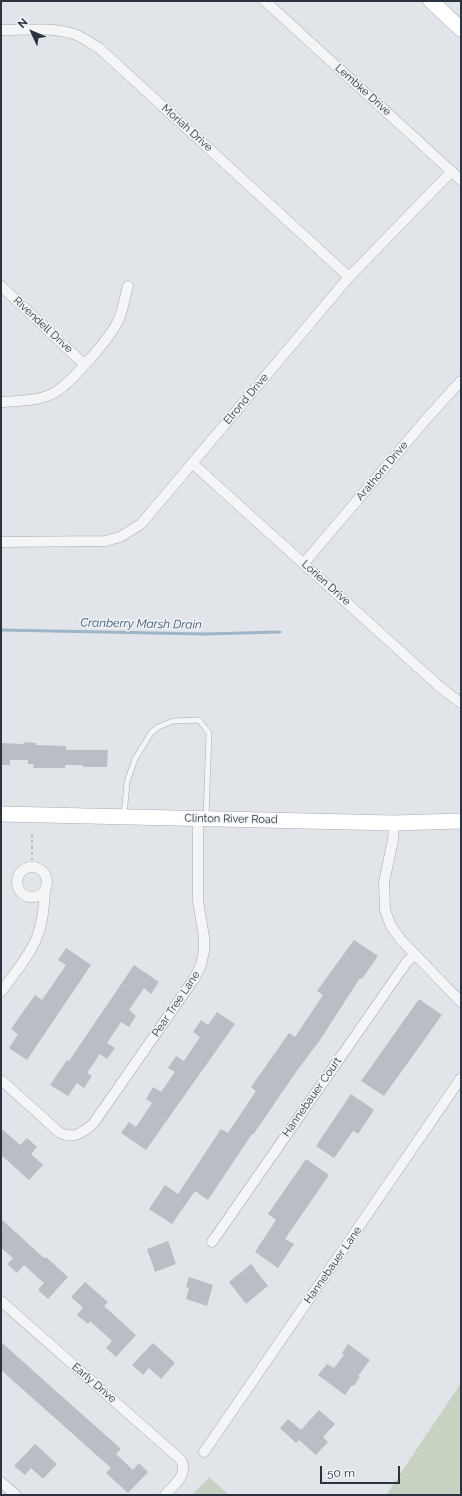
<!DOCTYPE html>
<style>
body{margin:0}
#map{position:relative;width:462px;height:1496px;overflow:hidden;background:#e1e5e9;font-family:Raleway,sans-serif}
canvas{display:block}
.frame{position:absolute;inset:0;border:2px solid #2a3440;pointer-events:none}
.north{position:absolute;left:12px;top:12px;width:40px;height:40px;-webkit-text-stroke:3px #f1f3f6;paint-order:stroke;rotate:314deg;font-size:11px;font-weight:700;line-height:16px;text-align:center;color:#2a3440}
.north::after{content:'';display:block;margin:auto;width:14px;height:18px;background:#2a3440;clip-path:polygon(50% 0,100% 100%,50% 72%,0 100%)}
.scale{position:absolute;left:320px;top:1466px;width:80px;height:18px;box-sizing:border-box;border:2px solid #2a3440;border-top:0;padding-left:5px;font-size:12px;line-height:14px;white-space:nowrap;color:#2a3440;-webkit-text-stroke:3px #f1f3f6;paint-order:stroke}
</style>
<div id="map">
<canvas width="462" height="1496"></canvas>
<div class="frame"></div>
<div class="north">N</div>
<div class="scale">50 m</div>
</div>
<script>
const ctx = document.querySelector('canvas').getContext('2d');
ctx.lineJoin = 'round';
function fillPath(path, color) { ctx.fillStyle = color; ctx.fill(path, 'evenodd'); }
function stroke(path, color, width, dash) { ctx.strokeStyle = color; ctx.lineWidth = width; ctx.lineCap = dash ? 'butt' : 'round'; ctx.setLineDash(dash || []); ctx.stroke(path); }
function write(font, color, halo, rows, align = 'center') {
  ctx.font = font + ' Raleway,sans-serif'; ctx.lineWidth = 3; ctx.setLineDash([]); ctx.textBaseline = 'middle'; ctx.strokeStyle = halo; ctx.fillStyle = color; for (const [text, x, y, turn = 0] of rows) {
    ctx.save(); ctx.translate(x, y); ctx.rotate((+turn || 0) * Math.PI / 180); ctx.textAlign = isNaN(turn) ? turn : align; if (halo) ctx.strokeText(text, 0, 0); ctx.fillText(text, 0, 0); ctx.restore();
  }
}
fillPath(new Path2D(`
 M461 1383V1495H386Z
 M209 1477 229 1495H192Z`), '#c8d2c3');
stroke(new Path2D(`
 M1 630 205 634 280 632`), '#9eb5c7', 3);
fillPath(new Path2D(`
 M25 742 36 743V745L66 746V750H108L107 767H83V765H65V768H33L34 764H28V760H10V765H1V743L24 744Z
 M354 940 378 956 362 979 360 978 320 1040 296 1072 253 1135 252 1134 208 1200 195 1191 172 1224 149 1209 165 1185 178 1194 221 1129 228 1133 256 1091 251 1087 289 1033 295 1037 323 995 317 991Z
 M66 948 91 965 27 1060 9 1048 18 1034 11 1029 35 995 42 1000 66 965 58 960Z
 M134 965 159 982 151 994 144 988 129 1010 136 1016 129 1027 121 1022 107 1043 115 1048 107 1059 100 1054 87 1073 92 1076 84 1088 77 1083 68 1096 50 1085 67 1060 69 1061Z
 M419 999 442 1015 384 1096 361 1081Z
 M217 1012 235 1024 146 1150 121 1133 129 1122 136 1127 152 1103 146 1099 153 1087 161 1092 175 1072 168 1068 176 1056 184 1061 200 1037 193 1032 201 1020 208 1025Z
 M351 1094 374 1110 358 1134 353 1131 334 1158 316 1146Z
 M1 1128 20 1145 27 1138 37 1147 31 1154 43 1165 29 1180 1 1155Z
 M306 1159 329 1175 285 1239 294 1244 278 1268 255 1252 276 1220 268 1214Z
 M1 1219 44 1258 46 1257 68 1277 48 1299 38 1290 44 1283 24 1265 17 1273 7 1264 13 1258 1 1248Z
 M168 1241 176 1264 155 1272 147 1249Z
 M251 1264 268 1286 246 1304 229 1282Z
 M189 1277 213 1285 207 1306 186 1299 189 1288 186 1287Z
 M85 1282 108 1302 104 1306 136 1335 116 1357 106 1348 112 1341 90 1321 88 1324 77 1315 83 1308 71 1297Z
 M1 1342 121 1449 116 1454 133 1470 139 1463 148 1472 128 1493 106 1473 111 1468 1 1370Z
 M153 1343 175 1363 161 1379 149 1368 143 1375 132 1365Z
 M348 1344 370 1360 358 1376 360 1377 354 1386 352 1385 345 1395 318 1375 327 1364 334 1368 344 1355 342 1353Z
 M319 1410 335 1424 323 1437 328 1442 316 1455 299 1440 296 1443 280 1428 288 1419 301 1430Z
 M35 1444 57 1464 43 1479 31 1468 25 1475 14 1466Z`), '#b9bec5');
const lane = new Path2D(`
 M124 816 127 782 135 759 151 733 158 727 173 721 199 720 209 733 206 818`);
const street = new Path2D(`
 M265 1 461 180
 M1 30C25 30 51 27 74 34 82 37 91 43 99 48L349 277
 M1 286 85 365
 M1 402C18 401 37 401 52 394 70 385 111 337 119 319 123 309 125 297 128 286
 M192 463 440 687 461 703
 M1 542 105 541 120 537 141 524 349 277 452 171
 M304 563 428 417 461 381
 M394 823 393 840 384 882 385 910 391 926 401 940 461 1002
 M17 882a15 15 0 1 1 30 0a15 15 0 1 1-30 0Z
 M1 992C13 975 29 957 37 937 43 923 44 905 45 890
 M1 1080 60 1133C74 1139 82 1133 93 1124L194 979 201 965 204 951V937L198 901V818
 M212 1242 406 963 415 954
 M1 1301 180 1459C190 1473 174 1485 165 1495
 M204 1452 461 1078
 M1 1482 16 1495`);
const secondary = new Path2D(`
 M431 1 461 29
 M1 814 394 823 461 821`);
stroke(lane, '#a6acb3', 6);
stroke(street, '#a6acb3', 11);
stroke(secondary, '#a6acb3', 16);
stroke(new Path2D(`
 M32 834V860`), '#bbbfc4', 2, [3, 3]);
stroke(lane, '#f4f5f7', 5);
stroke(street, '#f4f5f7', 10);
stroke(secondary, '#fff', 15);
write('11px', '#2a3440', '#f1f3f6', [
 ["Lembke Drive",363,90,42],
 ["Moriah Drive",187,128,42],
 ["Rivendell Drive",43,325,43],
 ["Elrond Drive",246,399,-50],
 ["Arathorn Drive",382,471,-50],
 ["Lorien Drive",326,583,42],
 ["Clinton River Road",231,819,1],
 ["Pear Tree Lane",176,1004,-56],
 ["Hannebauer Court",312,1097,-55],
 ["Hannebauer Lane",333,1265,-55],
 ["Early Drive",94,1383,41]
]);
write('italic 12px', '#375571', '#f1f3f6', [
 ["Cranberry Marsh Drain",141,624,1]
]);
</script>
